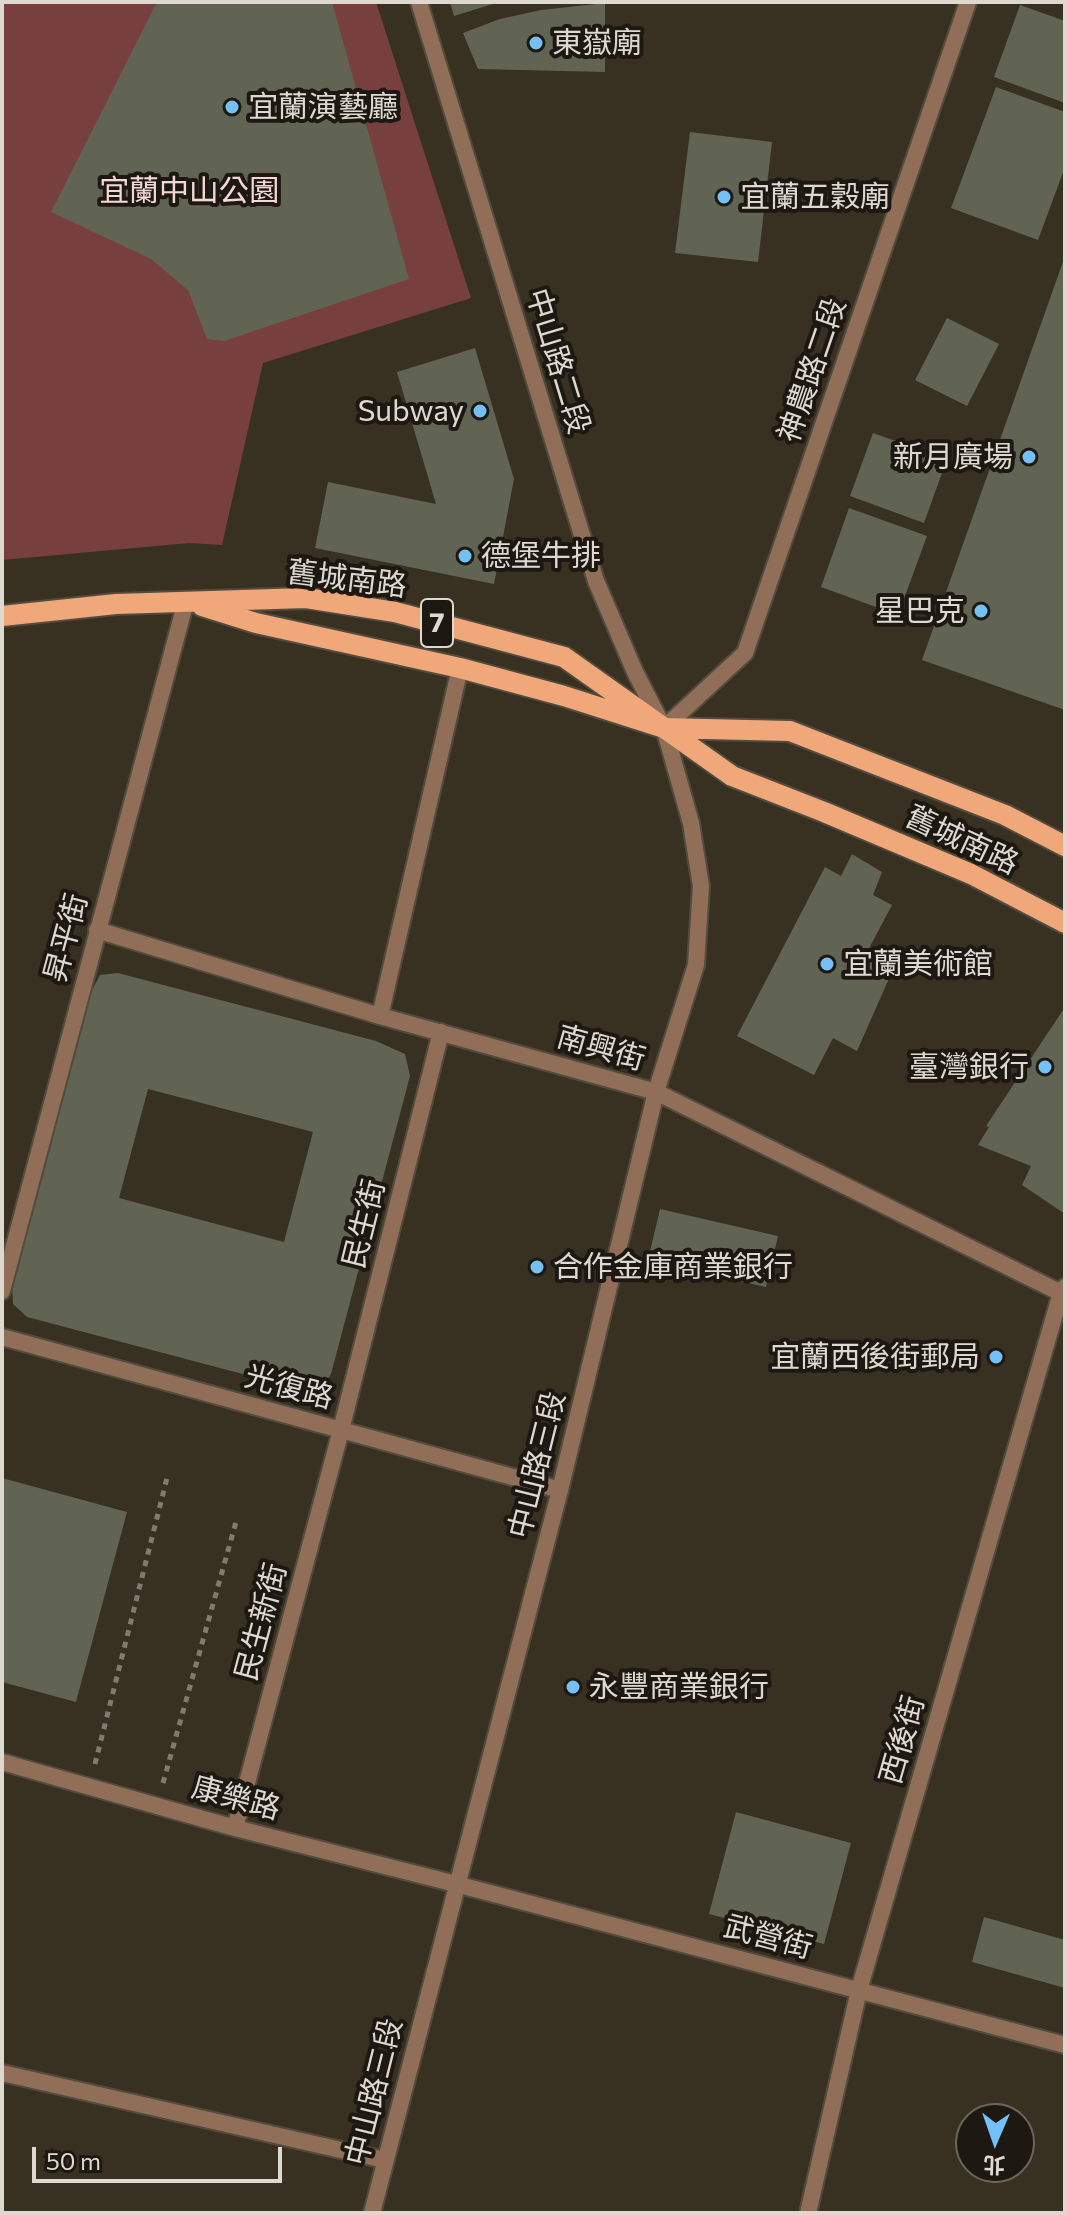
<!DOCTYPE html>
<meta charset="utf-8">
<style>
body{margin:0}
#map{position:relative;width:1067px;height:2215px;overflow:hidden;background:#383122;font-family:Commissioner,"Noto Sans TC",sans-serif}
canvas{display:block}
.frame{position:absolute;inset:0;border:4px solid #ded9d0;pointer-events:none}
.north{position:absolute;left:955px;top:2103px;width:80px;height:80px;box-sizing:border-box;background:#1d1912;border:2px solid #6a665e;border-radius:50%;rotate:182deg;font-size:22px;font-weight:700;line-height:32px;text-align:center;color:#ded9d0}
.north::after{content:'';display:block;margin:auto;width:28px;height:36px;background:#73c1f5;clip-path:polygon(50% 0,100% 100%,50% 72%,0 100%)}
.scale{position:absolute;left:32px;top:2147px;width:250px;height:36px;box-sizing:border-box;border:4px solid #ded9d0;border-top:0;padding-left:10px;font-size:24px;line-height:28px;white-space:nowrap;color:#ded9d0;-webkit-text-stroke:6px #1d1912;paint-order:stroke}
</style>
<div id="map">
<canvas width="1067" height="2215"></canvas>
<div class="frame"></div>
<div class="north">北</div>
<div class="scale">50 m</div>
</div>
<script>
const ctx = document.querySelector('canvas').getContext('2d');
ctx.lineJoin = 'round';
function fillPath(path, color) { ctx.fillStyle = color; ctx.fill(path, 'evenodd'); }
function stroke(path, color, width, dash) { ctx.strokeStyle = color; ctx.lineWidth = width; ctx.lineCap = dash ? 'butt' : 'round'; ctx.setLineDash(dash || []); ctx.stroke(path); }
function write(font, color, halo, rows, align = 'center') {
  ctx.font = font + ' Commissioner,"Noto Sans TC",sans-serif'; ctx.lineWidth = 8; ctx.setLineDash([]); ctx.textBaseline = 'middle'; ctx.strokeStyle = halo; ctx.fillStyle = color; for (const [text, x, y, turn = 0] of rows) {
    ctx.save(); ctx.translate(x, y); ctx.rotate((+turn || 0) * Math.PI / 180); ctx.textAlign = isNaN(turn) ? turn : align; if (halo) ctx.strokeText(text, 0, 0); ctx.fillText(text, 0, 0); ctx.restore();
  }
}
fillPath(new Path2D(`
 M2 2H376L471 298 263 363 222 545 189 543 2 560Z`), '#77403f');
fillPath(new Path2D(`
 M157 2H332L409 279 224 341 207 339 188 290 151 259 51 212Z
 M450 2H495L496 3 454 16Z
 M605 3V72L478 69 463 33 500 19 541 10Z
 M1020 5 1065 21V103L994 77Z
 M996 87 1065 112V167L1038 240 951 208Z
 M690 132 772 142 758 262 675 253Z
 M1065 256V710L922 660Z
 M947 318 999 344 967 406 915 380Z
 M475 348 514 479 494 584 315 548 328 482 436 504 397 372Z
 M873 433 947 459 924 523 850 496Z
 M849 508 927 536 898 615 821 587Z
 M852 854 882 872 873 895 892 905 866 954 891 974 857 1051 833 1038 814 1075 737 1036 825 867 841 876Z
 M118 973 376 1041 405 1054 410 1076 331 1374 323 1386 307 1391 27 1317 13 1304 12 1284 90 994 100 975ZM148 1089 313 1132 284 1242 119 1198Z
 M1065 1007V1214L1022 1185 1031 1166 978 1145 989 1127 986 1126Z
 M660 1209 778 1236 766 1287 648 1260Z
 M2 1478 127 1512 76 1702 2 1682Z
 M736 1812 851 1843 824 1944 709 1914Z
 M984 1917 1065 1940V1988L972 1962Z`), '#616453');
const service = new Path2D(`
 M380 1016 460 668
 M2 2073 385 2160`);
const minor = new Path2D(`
 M97 930 380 1016 656 1092 1061 1293
 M2 1291 186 601
 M2 1337 560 1490
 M2 1762 235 1828 456 1884 1065 2045
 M235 1828 341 1430 441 1032
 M808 2213 859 1990 1061 1293 1065 1287`);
const tertiary = new Path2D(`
 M664 728 745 653 968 2
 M372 2213 560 1490 656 1092 696 965 701 886 691 823 664 728 635 672 596 581 419 2`);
const primary = new Path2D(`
 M202 606 256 623 460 668 564 696 664 728 790 731 1005 815 1065 846
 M2 616 116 604 306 598 395 612 564 657 732 776 824 812 971 874 1065 923`);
stroke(service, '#534c3e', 20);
stroke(minor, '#534c3e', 20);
stroke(tertiary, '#534c3e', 20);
stroke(primary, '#534c3e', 24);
stroke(new Path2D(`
 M95 1764 168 1474
 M163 1783 236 1522`), '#817a6e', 5, [6, 6]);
stroke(service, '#916e58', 16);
stroke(minor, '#916e58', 16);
stroke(tertiary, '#916e58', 16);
stroke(primary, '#f0a87a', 20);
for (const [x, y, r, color] of [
 [536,43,8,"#73c1f5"],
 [232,107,8,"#73c1f5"],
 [724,197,8,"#73c1f5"],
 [480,411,8,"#73c1f5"],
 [1029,457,8,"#73c1f5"],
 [465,556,8,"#73c1f5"],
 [981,611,8,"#73c1f5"],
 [827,964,8,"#73c1f5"],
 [1045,1067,8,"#73c1f5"],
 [537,1267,8,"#73c1f5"],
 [996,1357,8,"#73c1f5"],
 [573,1687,8,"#73c1f5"]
]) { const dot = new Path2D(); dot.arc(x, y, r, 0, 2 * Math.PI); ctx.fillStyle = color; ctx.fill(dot); stroke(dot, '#1d1912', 3); }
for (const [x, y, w] of [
 [437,623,32]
]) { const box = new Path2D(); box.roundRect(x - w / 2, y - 24, w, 48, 6); ctx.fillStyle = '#1d1912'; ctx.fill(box); stroke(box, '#ded9d0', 2); }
write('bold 28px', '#ded9d0', null, [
 ["7",437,623]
]);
write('30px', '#ded9d0', '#1d1912', [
 ["東嶽廟",552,43],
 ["宜蘭演藝廳",248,107],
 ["宜蘭五穀廟",740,197],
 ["Subway",464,411,"right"],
 ["新月廣場",1013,457,"right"],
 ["德堡牛排",481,556],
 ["星巴克",965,611,"right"],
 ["宜蘭美術館",843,964],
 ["臺灣銀行",1029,1067,"right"],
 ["合作金庫商業銀行",553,1267],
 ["宜蘭西後街郵局",980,1357,"right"],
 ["永豐商業銀行",589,1687]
], 'left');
write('30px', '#f2d7d5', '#1d1912', [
 ["宜蘭中山公園",189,191]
]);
write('30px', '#ded9d0', '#1d1912', [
 ["中山路二段",558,361,73],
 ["神農路二段",812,370,-71],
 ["舊城南路",347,579,7],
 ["舊城南路",962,840,25],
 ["昇平街",66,938,-75],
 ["南興街",601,1048,16],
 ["民生街",364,1224,-76],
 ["光復路",289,1387,15],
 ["中山路三段",537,1465,-76],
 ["民生新街",261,1622,-75],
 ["西後街",902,1740,-74],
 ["康樂路",236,1798,15],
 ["武營街",768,1937,15],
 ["中山路三段",374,2092,-76]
]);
</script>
